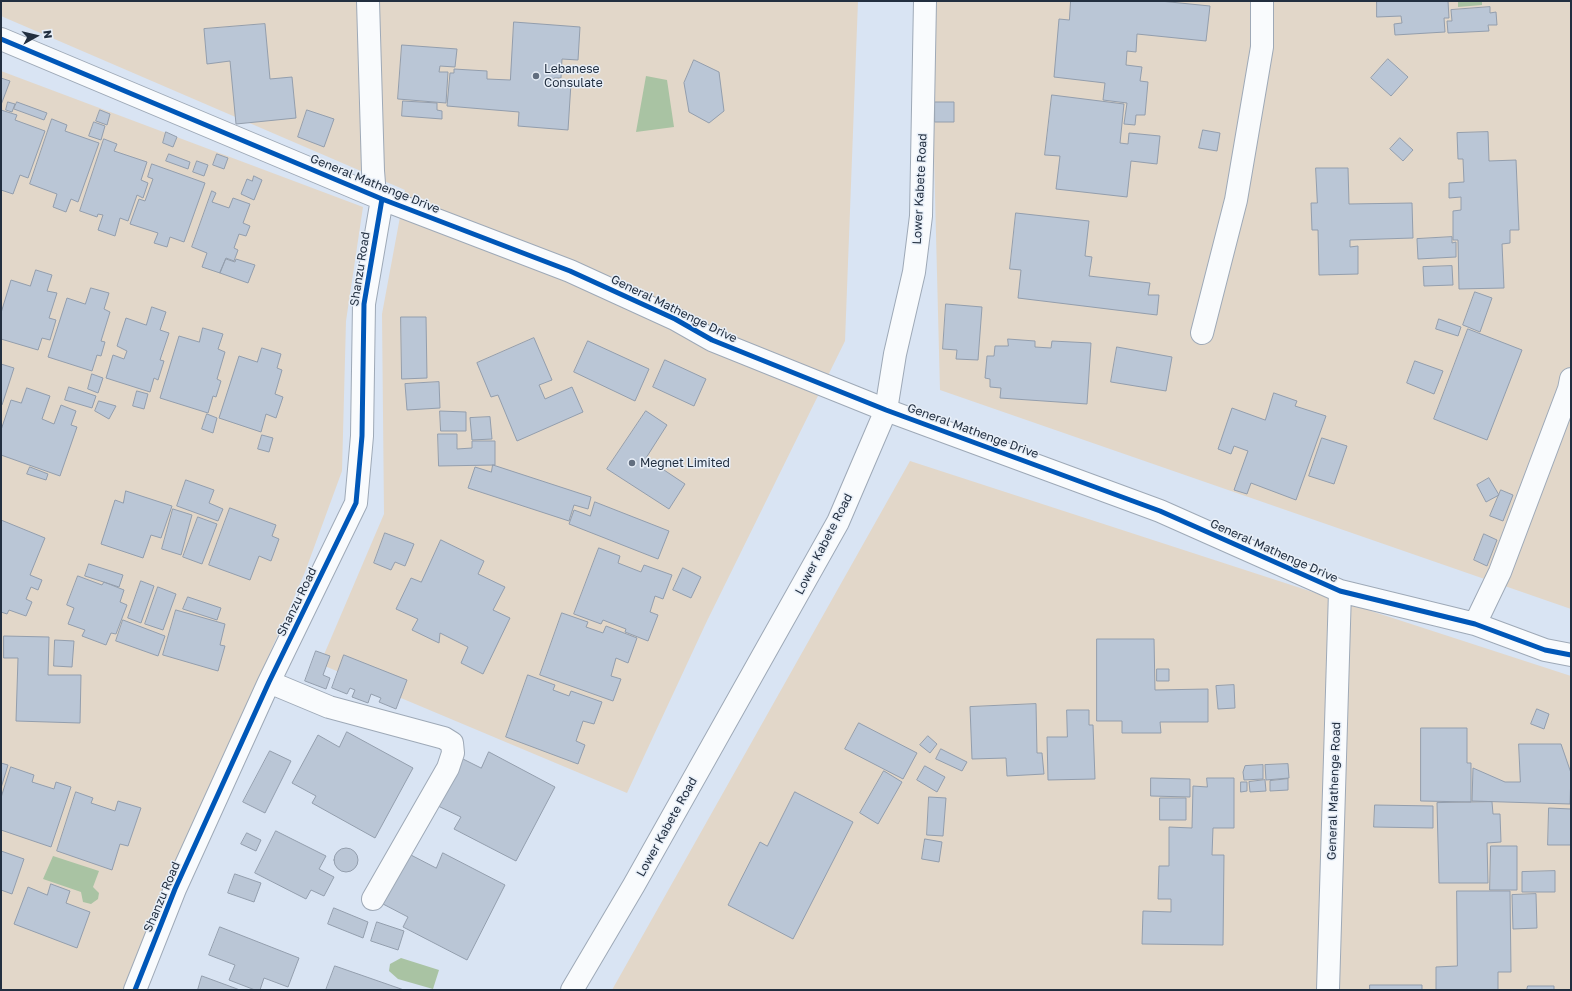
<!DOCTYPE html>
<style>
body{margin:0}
#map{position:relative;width:1572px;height:991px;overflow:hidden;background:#d9e4f3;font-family:"Golos Text",sans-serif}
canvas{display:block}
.frame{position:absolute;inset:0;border:2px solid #222f40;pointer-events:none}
.north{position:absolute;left:16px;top:16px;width:40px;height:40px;-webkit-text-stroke:3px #e8eff8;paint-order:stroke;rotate:82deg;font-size:11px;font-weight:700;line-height:16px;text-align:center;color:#222f40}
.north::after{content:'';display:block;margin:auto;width:14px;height:18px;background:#222f40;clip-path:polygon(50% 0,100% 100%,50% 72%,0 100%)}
</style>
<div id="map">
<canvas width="1572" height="991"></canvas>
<div class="frame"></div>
<div class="north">N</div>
</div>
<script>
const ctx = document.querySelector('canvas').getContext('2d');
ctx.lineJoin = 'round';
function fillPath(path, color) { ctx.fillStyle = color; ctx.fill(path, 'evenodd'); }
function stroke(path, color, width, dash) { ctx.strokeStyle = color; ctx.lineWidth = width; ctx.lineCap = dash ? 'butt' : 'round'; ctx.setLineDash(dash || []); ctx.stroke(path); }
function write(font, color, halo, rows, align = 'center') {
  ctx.font = font + ' "Golos Text",sans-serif'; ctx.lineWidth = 3; ctx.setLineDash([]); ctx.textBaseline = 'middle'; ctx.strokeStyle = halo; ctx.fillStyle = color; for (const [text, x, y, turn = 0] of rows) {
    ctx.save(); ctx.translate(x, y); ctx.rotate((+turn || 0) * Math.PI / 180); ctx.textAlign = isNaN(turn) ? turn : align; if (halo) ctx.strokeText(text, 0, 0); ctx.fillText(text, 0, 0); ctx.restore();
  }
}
fillPath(new Path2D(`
 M1 1H858L845 341 706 623 627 793 320 664 384 514 382 314 405 190 1 16Z
 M930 1H1571V609L940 390Z
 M1 71 363 207 346 321 342 471 305 572 124 990H1Z
 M910 461 1571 676V990H612Z`), '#e2d7c9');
fillPath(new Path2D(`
 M1458 1H1482V5L1458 7Z
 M646 76 667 80 674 127 636 132Z
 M53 856 99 871 93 887 99 893 98 899 91 904 83 902 81 892 43 879Z
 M401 958 439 970 433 989 398 979 389 971 390 964Z`), '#a9c3a3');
const building = new Path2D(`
 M1071 1H1160L1210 6 1206 41 1137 34 1136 52 1127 51 1126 65 1142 67 1140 81 1148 82 1145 115H1136L1135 125 1124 124 1127 103 1103 100 1105 83 1054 77 1059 19 1069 20Z
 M1377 1H1448L1449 18H1444L1445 32 1395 35 1394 24 1402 23 1401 16 1377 17Z
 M1490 7V13L1496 12 1497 25H1488L1489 31 1448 33 1447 21H1452L1451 10Z
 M514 22 580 27 578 60 562 59 561 78H554V82L571 83 568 130 518 126 519 112 447 106 450 73H454V69L487 71V79L510 80Z
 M265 24 270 79 292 77 296 118 236 124 230 61 207 64 204 29Z
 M402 45 457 49 455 67 440 66 439 72H448L446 103 398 99Z
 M1388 59 1408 77 1391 96 1371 78Z
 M694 60 719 72 724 111 709 123 689 112 684 83Z
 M1 78 10 81 1 105Z
 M1052 95 1124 104 1120 143 1128 144 1129 133 1160 136 1157 164 1131 161 1127 197 1056 189 1060 156 1045 155Z
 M403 101 437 103V110L442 111V119L402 116Z
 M8 102 15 104 12 112 6 110Z
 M17 102 47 113 44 120 14 109Z
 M935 102H954V122H935Z
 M1 110 17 115 15 120 45 131 28 178 20 175 13 194 1 190Z
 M100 110 110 114 107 125 96 121Z
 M307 110 334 119 324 147 298 137Z
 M52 119 67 125 65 131 99 143 78 202 71 199 66 212 53 207 57 194 30 184Z
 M94 122 105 126 101 140 89 136Z
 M1203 130 1220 133 1217 151 1199 148Z
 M166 132 177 137 173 147 163 143Z
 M1488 132 1489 161 1516 160 1519 230H1510V243L1502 244 1504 288 1459 289 1458 240H1453V211L1461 210V197L1449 198V183L1464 182 1463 159H1458L1457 133Z
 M1400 138 1413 150 1403 161 1390 149Z
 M104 139 117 144 114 151 147 162 141 180 148 183 143 198 137 195 128 221 120 218 115 236 98 230 103 215 98 214 97 217 80 211Z
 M169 154 190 162 188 169 166 161Z
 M217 154 228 158 224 169 213 165Z
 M197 161 208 165 204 176 193 172Z
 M152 164 205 183 184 242 170 237 167 247 154 243 158 233 130 224 139 199 145 201 153 179 148 177Z
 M1316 168H1348L1349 204 1412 203 1413 238 1350 240V247L1358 246V274L1319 275 1318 230H1312L1311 203H1317Z
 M254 176 262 180 254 200 241 194 247 179 252 181Z
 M212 191 216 193 212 202 229 208 233 198 250 204 243 223 250 226 246 236 239 234 234 248 238 250 234 261 226 258 220 273 202 267 207 253 192 247Z
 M1016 213 1089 221 1085 256 1092 257 1089 276 1150 283 1148 295H1159L1157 315 1018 298 1021 270 1010 269Z
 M1452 237V243L1456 242V257L1418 259 1417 239Z
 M226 259 235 262 236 259 255 265 248 283 220 273Z
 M1452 266 1453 285 1424 286 1423 267Z
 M36 270 52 275 47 291 57 293 49 318 56 320 50 340 42 338 38 350 1 339V313L11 280 30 286Z
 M91 288 109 293 104 309 110 312 101 341 105 342 101 356 97 355 92 371 48 357 67 298 85 304Z
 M1475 292 1492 298 1480 332 1463 325Z
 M946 304 982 307 978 360 956 359 957 350 943 349Z
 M152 307 166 312 160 330 169 333 160 360 164 361 158 380 154 378 150 392 106 378 113 355 124 359 127 351 117 346 126 318 146 325Z
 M401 317H426L427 378 402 379Z
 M1439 319 1461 327 1458 336 1436 329Z
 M203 328 223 334 218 349 225 352 217 379 221 381 216 397 213 396 208 413 160 398 179 336 199 342Z
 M1468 329 1522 350 1487 440 1434 419Z
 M534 338 552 380 539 385 545 399 572 387 583 412 517 441 498 395 491 397 477 363Z
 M1008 339 1035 341V347L1051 348 1052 341 1091 343 1087 404 1000 398 1001 388 990 387V379L985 378 987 356H994L995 346H1008Z
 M588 341 649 369 635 401 574 372Z
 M1117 347 1172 357 1166 391 1111 382Z
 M262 348 281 354 277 368 282 370 275 394 283 397 276 418 266 414 261 432 219 418 239 356 257 362Z
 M665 360 706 379 694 406 653 387Z
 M1415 361 1443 371 1434 394 1407 383Z
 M1 364 14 368 2 405H1Z
 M92 374 103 378 98 393 88 389Z
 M439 382 440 408 407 410 405 384Z
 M69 387 96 396 92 408 65 400Z
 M27 388 50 396 42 419 54 424 61 405 76 411 71 425 77 427 60 476 1 455V430L11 400 21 403Z
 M137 391 148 394 144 409 133 406Z
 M1274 393 1297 401 1295 406 1326 416 1296 500 1251 483 1247 494 1234 490 1248 451 1234 446 1231 454 1218 449 1232 408 1265 420Z
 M99 401 116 406 109 419 95 411Z
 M440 411 466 412V431H441Z
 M646 411 667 425 646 458 685 484 669 509 607 469Z
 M207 414 217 418 213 433 202 429Z
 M490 417 492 439 472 440 470 418Z
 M438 434H457V449L472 448V441H495V465L439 466Z
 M262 435 273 438 269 452 258 449Z
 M1322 438 1347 446 1334 484 1309 476Z
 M493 465 591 497 588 509 574 505 569 521 468 488 475 467 491 472Z
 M30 467 48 474 46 480 27 474Z
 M1489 478 1499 495 1486 502 1477 485Z
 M186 480 214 490 209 503 223 509 218 521 177 506Z
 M1501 490 1513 495 1503 521 1490 516Z
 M126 491 172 506 161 538 151 535 143 558 101 544 115 500 123 503Z
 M595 502 669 531 658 559 569 524 574 510 590 516Z
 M230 508 276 525 272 536 279 539 271 561 259 556 250 580 209 565Z
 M173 509 192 515 181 555 162 549Z
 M198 517 217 524 202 564 183 557Z
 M1 520 45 538 30 575 42 580 38 590 31 587 26 599 32 602 26 616 9 610 7 614 1 612Z
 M385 533 414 544 405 566 395 562 391 570 374 563Z
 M1484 534 1497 540 1487 566 1474 560Z
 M441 540 484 561 478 574 505 587 493 610 510 618 483 674 461 663 468 647 440 633 439 643 412 630 418 619 396 609 411 578 421 582Z
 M599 548 620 556 618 563 641 572 644 565 672 575 663 599 655 596 650 612 658 615 648 641 625 632 626 629 603 620 601 624 574 614Z
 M89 564 123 575 119 587 85 576Z
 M683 568 701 577 691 598 673 590Z
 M78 576 102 585 104 582 124 590 120 602 127 605 116 634 111 633 106 645 82 636 85 630 68 624 74 608 67 605Z
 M141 581 154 586 141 623 128 618Z
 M158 587 176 594 163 630 145 624Z
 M188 597 221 608 217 620 183 609Z
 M176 610 225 624 220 645 225 646 218 671 163 655Z
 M562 613 588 622 586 627 603 633 606 626 637 638 628 663 616 658 611 676 621 679 613 701 540 675Z
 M123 620 165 636 158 656 116 641Z
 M4 636 49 637 48 675H81L80 723 16 721 18 658H4Z
 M1097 639H1154L1155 690 1208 689V722H1160L1161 733H1122V721H1097Z
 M55 640 74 641 72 667 54 666Z
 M316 651 330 656 323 675 330 678 326 689 305 681Z
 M344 655 407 680 396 709 379 702 381 698 371 694 368 703 352 697 355 690 350 688 347 694 332 688Z
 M1157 669H1169V681H1157Z
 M528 675 555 685 553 690 569 696 571 691 602 702 594 724 583 721 576 741 585 745 578 764 506 737Z
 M1234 685 1235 708 1218 709 1216 686Z
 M1036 704 1037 753H1042L1044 774 1007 776 1006 758 972 759 970 707Z
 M1537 709 1549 714 1544 729 1531 724Z
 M1067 710H1089V725H1093L1095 779 1048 780 1047 737H1067Z
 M859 723 917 753 903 779 845 749Z
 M1421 728H1467V763H1471V802L1421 801Z
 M347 732 413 768 375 838 312 803 316 796 292 783 318 735 339 747Z
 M928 736 937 744 930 753 920 745Z
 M1519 744H1561L1571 773 1570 804 1472 801 1473 768 1505 782H1520Z
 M941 749 967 762 962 771 936 759Z
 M270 751 291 761 265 813 243 802Z
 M489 752 555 787 516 861 454 829 461 817 436 805 461 758 481 768Z
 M1 763 8 765 1 788Z
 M1288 764 1289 778 1266 780 1265 765Z
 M1263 765V779L1244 780 1243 772 1245 766Z
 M925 766 945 777 937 792 917 780Z
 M11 767 34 775 32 782 54 789 56 782 71 787 51 847 1 830V798Z
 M884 771 902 782 878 824 860 813Z
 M1151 778 1190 779V797L1151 796Z
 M1207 778H1234V828H1213L1212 855H1224L1223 945 1142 944 1143 911 1171 912V899H1158L1159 866H1169V827L1192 828 1193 786 1207 787Z
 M1288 779V790L1270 791V781Z
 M1265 780 1266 791 1250 792 1249 782Z
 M1241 782H1247V791L1241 792Z
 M76 792 93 798 91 803 115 811 118 801 141 808 128 846 120 844 112 870 57 851Z
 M795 792 853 822 793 939 728 905 760 842 767 846Z
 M929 797 946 798 943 836 927 835Z
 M1160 798H1186V820H1160Z
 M1492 802 1493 814H1500L1501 842 1487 843 1488 883H1439L1437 803Z
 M1375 805 1433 806V828L1374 827Z
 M1549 808 1571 809V845H1548Z
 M276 831 326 856 319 869 334 877 324 896 311 890 306 899 255 873Z
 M247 833 261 840 256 851 241 844Z
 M925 839 942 842 939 862 922 859Z
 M1491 846H1517V890H1490Z
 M334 860a12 12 0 1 1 24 0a12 12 0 1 1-24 0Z
 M1 851 24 859 12 894 1 890Z
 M443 853 505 885 467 960 403 927 408 917 383 904 409 854 436 868Z
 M1555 871V892H1522V872Z
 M235 874 261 883 254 902 228 893Z
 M51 884 70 891 66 903 90 912 77 948 14 924 28 887 47 895Z
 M1457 891H1510L1511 972H1498V990H1436V967L1457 966Z
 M1536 894 1537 928 1513 929 1512 895Z
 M334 908 368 922 363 938 328 924Z
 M377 922 404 931 398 950 371 941Z
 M220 927 299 958 288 987 264 978 260 990H255L229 980 235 965 209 955Z
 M335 966 404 990H326Z
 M202 976 240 990H198Z
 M1370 985H1422V990H1370Z
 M1528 986H1554V990H1527Z`);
fillPath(building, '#bac6d6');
stroke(building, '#939ead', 1);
const street = new Path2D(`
 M1 39 382 199 570 271 675 319 712 340 886 410 1160 511 1340 591 1475 624 1545 650 1571 655
 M1202 333 1236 200 1262 47V1
 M1475 624 1500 572 1569 389 1571 379
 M269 682 329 707 444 738 452 743 453 753 448 768 373 899
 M135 990 175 889 269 682 356 503 362 436 364 304 382 199 375 196 373 171 368 1
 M1328 990 1340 591`);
const secondary = new Path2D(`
 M572 990 634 885 838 522 886 410 895 354 914 272 921 216 925 1`);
stroke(street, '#9ea9b7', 24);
stroke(secondary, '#9ea9b7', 24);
stroke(street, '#f9fbfd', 22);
stroke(secondary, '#f9fbfd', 22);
stroke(new Path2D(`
 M1 39 382 199 570 271 675 319 712 340 886 410 1160 511 1340 591 1475 624 1545 650 1571 655
 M135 990 175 889 269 682 356 503 362 436 364 304 382 199`), '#0057b8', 5);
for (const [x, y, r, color] of [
 [536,76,4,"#626e7f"],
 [632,463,4,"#626e7f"]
]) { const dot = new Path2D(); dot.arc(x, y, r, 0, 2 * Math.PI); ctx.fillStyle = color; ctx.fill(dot); stroke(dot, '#e8eff8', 1.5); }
write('12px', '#222f40', '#e8eff8', [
 ["Lebanese",544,69],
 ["Consulate",544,83],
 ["Megnet Limited",640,463]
], 'left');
write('12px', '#222f40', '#e8eff8', [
 ["General Mathenge Drive",375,184,22],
 ["Lower Kabete Road",920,189,-87],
 ["Shanzu Road",360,269,-81],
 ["General Mathenge Drive",674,309,26],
 ["General Mathenge Drive",973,431,20],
 ["Lower Kabete Road",824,544,-63],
 ["General Mathenge Drive",1274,551,24],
 ["Shanzu Road",297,602,-64],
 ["General Mathenge Road",1334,791,-88],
 ["Lower Kabete Road",667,827,-61],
 ["Shanzu Road",162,897,-67]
]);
</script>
